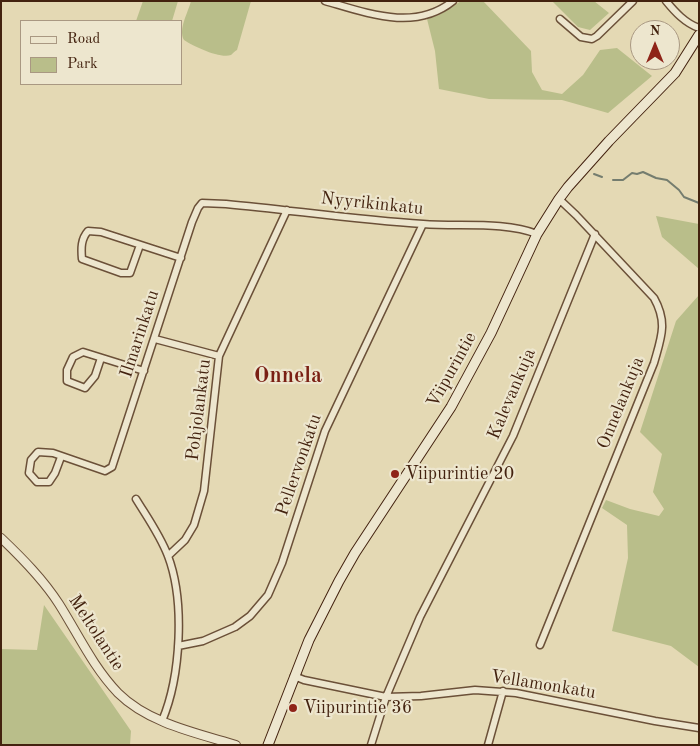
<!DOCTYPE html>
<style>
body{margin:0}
#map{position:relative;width:700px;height:746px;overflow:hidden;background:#e4d9b4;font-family:"Old Standard TT",serif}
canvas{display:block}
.frame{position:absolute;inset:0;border:2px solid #43220f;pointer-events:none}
.legend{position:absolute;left:20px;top:20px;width:162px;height:65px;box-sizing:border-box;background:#ede6ce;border:1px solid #a99882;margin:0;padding:6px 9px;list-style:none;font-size:15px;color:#43220f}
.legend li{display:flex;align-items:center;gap:10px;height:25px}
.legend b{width:25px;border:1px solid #a99882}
.north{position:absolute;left:630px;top:20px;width:50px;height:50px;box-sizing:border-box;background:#ede6ce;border:1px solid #a99882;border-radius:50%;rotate:0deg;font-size:14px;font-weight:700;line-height:20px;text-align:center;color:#43220f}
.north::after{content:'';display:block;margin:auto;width:18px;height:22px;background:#8f2418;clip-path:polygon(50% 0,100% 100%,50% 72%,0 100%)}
</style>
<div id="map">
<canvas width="700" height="746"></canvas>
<div class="frame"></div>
<ul class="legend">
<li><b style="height:6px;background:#ede6ce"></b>Road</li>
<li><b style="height:14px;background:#b9be8a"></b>Park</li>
</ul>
<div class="north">N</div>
</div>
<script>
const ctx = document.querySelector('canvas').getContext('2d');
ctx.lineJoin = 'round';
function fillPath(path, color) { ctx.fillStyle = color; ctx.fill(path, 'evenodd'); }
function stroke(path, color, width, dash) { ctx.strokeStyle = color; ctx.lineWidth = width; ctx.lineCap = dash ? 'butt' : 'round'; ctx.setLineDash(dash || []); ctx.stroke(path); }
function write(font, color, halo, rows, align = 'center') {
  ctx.font = font + ' "Old Standard TT",serif'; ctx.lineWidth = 4.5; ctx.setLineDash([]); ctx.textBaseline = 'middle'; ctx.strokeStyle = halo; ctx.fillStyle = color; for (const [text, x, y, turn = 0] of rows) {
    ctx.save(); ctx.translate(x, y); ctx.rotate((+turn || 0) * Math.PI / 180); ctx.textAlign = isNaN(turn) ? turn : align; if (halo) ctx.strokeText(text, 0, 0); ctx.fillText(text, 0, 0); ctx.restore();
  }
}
fillPath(new Path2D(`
 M143 1H178L172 21H136Z
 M191 1H251L237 50C235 51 232 54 231 55 220 59 193 46 184 40 178 29 188 13 191 1Z
 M461 1H483L531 51 532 72 542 90 562 94 583 75 600 50 617 48 652 76 608 113 562 100 489 99 439 89 435 51 427 19 439 15Z
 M552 1H594L609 13 590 30 578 27Z
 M656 216 699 224V269L662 237Z
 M699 295V667L671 646 612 631 628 558 627 525 602 508 606 500 630 509 659 516 664 509 653 492 662 454 640 432 676 321Z
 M44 605 131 731 130 745H1V649L37 650Z`), '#b9be8a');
stroke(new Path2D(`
 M594 174 602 177
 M613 180H623L632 173 637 174 643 172 656 178 667 180 679 190 684 197 699 203`), '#747d6f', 2);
const minor = new Path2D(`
 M325 1C367 13 415 32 453 1
 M666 1C675 12 685 23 699 28
 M560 19 581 37 592 39 597 36 633 1
 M140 245 130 273H121L82 259C81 248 81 239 88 231L101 232 181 258
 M155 339 219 356
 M101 358 95 376 85 388 67 381V370L73 357 83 352 144 371
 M61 457 55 473 49 482H37L29 473 31 460 38 452 53 453 105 471 112 467 192 222 198 208 202 203 226 204C291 210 357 220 423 224 459 227 504 221 537 234
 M136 499C147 517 160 535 168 556 185 601 181 676 162 721
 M168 556 185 540 194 525 204 491 219 356 287 210
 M540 645 654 363C661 338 668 323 654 298L576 215 559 199
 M178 646 203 641 235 627 250 616 268 595 282 563 325 431 423 224
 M294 676 304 680 386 697 421 696 475 690 516 693 655 721 699 728
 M371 745 386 697 420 617 513 436 595 234
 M488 745 503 691`);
const tertiary = new Path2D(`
 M1 538C22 558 43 579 59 604 78 634 93 667 118 693 148 723 196 733 236 745`);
const secondary = new Path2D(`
 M268 745 309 640 339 581 355 553 451 407 491 333 537 234 559 199 568 187 609 141 675 73 699 35`);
stroke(minor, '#6b5038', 9);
stroke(tertiary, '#6b5038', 10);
stroke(secondary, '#43220f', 11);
stroke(minor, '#ede6ce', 6);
stroke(tertiary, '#ede6ce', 8);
stroke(secondary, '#ede6ce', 9);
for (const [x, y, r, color] of [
 [395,474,5,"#8f2418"],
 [293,708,5,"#8f2418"]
]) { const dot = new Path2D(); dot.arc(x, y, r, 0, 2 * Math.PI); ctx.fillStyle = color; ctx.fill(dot); stroke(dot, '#ede6ce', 2); }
write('18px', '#43220f', '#ede6ce', [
 ["Nyyrikinkatu",372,204,6],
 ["Ilmarinkatu",140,334,-72],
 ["Viipurintie",452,370,-61],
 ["Kalevankuja",512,394,-67],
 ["Onnelankuja",621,403,-68],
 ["Pohjolankatu",199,410,-83],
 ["Pellervonkatu",299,465,-71],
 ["Meltolantie",96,633,57],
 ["Vellamonkatu",543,685,9]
]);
write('18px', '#43220f', '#ede6ce', [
 ["Viipurintie 20",405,474],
 ["Viipurintie 36",303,708]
], 'left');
write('bold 22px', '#7a1f14', '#ede6ce', [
 ["Onnela",288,376]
]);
</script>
